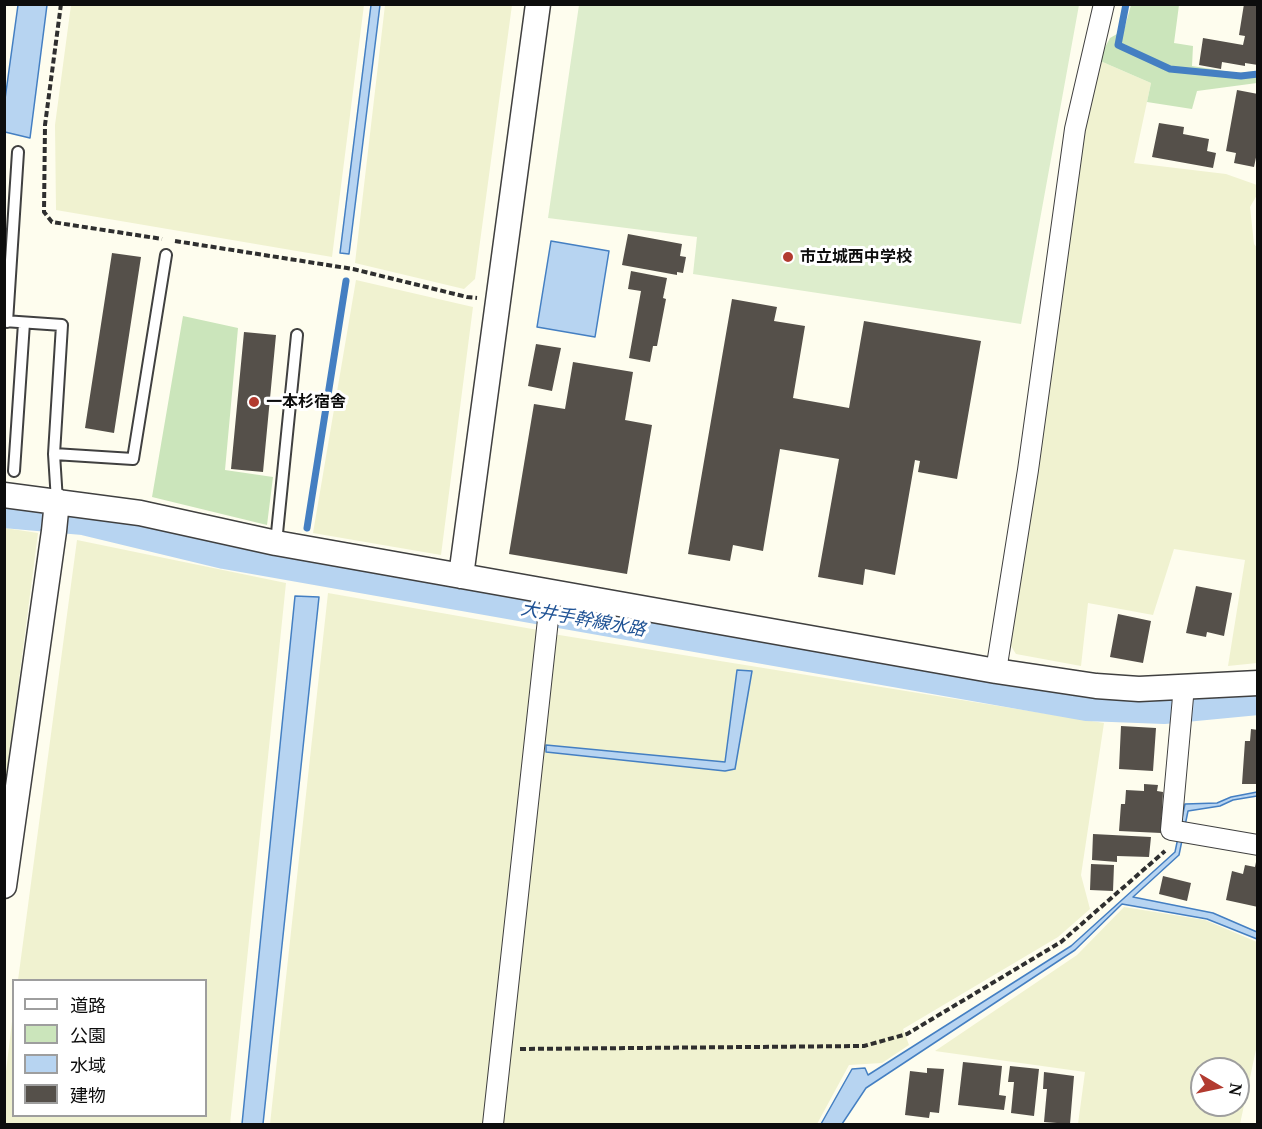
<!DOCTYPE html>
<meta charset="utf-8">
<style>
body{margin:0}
#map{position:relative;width:1262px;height:1129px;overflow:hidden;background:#fefdee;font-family:"Noto Serif","Noto Sans JP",serif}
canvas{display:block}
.frame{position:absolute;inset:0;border:6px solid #0d0d0d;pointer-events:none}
.legend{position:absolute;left:12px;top:979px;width:195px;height:138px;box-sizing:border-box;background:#fff;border:2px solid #9e9e9e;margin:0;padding:8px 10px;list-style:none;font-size:18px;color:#0d0d0d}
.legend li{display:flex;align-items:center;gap:12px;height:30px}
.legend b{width:30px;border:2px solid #9e9e9e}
.north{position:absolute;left:1190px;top:1057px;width:60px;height:60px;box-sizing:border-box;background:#fff;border:2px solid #9e9e9e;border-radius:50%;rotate:99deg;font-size:16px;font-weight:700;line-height:24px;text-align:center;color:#0d0d0d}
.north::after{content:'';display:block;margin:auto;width:21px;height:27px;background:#b23b30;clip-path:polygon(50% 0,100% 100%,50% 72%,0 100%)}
</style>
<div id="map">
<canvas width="1262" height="1129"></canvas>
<div class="frame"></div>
<ul class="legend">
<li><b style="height:8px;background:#fff"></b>道路</li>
<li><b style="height:16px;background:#cbe5bb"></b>公園</li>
<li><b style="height:16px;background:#b7d4f1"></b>水域</li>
<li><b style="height:16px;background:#55504a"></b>建物</li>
</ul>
<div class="north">N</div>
</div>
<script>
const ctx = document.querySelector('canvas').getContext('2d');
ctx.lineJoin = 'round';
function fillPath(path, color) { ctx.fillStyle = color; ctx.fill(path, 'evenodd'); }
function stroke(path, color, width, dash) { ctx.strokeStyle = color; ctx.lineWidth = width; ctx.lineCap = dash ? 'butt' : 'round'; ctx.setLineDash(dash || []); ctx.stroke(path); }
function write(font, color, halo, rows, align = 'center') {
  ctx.font = font + ' "Noto Serif","Noto Sans JP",serif'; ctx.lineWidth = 6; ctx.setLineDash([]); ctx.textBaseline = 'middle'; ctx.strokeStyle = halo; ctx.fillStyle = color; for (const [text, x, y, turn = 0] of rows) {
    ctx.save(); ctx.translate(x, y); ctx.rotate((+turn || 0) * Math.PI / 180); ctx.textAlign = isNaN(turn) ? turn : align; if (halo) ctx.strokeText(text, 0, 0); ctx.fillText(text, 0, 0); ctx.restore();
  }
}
fillPath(new Path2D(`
 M71 5H364L332 257 56 210 55 125Z
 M385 5H512L475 279 464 289 355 263Z
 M1098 60 1151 83 1134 163 1226 174 1257 185V195L1250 207 1254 244 1258 249 1257 663 1228 666 1245 560 1174 549 1153 615 1088 603 1081 666 1016 654 1009 643 1080 137Z
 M356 280 473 307 441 555 313 533Z
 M5 528 38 533 5 788 4 528Z
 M77 540 286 583 230 1124H5V1080L13 1013 14 1116H206V980H18Z
 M328 593 538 630 486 1124H270Z
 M553 634 1104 723 1081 875 1090 909 1058 937 903 1029 909 1045 882 1063 849 1065 817 1124H501Z
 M1124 907 1205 920 1257 942V1045L1240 1124H1078L1085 1072 935 1051 1077 955ZM1202 1069H1238V1105H1202Z`), '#f0f2d0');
fillPath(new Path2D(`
 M1131 5H1179L1174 43 1193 46 1192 66 1237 73 1257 71V83L1197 91 1192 109 1147 102 1151 83 1098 60 1110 38 1124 30Z
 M183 316 238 328 225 470 273 477 267 525 152 497Z`), '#cbe5bb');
fillPath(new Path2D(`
 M579 5H1079L1021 324 693 274 697 237 548 218Z`), '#ddedcc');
const water = new Path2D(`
 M18 5H47L30 138 5 132V99Z
 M371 5H380L349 254 340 253Z
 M551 241 609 251 595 337 537 327Z
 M295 596 319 597 263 1124H242Z
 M737 670 752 671 735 769 725 771 546 752V745L725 762Z
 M1257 792V796L1233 800 1220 806 1188 811 1179 855 1133 897 1213 913 1257 932V939L1207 919 1122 904 1075 950 866 1088 842 1124H821L852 1069 865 1068 868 1075 1071 946 1175 852 1185 804 1217 803 1231 797Z`);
fillPath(water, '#b7d4f1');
stroke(water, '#447fc2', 1.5);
stroke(new Path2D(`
 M1126 4 1118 45 1170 69 1241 76 1258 74
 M307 528 346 281`), '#447fc2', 7);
stroke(new Path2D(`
 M4 516 83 523 224 557 1086 709 1164 712 1258 703`), '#b7d4f1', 24);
fillPath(new Path2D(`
 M1244 4H1258V65L1245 63V66L1222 62 1221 69 1199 65 1203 38 1243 45 1245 36 1239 35Z
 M1237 90 1258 94V148L1254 167 1234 163 1236 153 1226 151Z
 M1159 123 1184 127 1183 134 1209 139 1207 151 1216 153 1213 168 1152 157Z
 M628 234 682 244 680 256 686 257 683 273 677 272V275L622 265Z
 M112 253 141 257 114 433 85 428Z
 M631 271 667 278 663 298 666 299 657 346H653L650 362 629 358 641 291 628 289Z
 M732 299 777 307 774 321 805 326 793 398 849 408 864 321 981 341 957 479 918 472 920 461 915 460 895 575 865 569 863 585 818 577 839 459 780 449 763 551 733 545 730 561 688 554Z
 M244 332 276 335 263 472 231 469Z
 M536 344 561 348 552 391 528 386Z
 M573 362 633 372 625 420 652 425 627 574 509 554 534 404 565 409Z
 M1196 586 1232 593 1224 636 1207 632 1206 637 1186 633Z
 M1118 614 1151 621 1143 663 1110 657Z
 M1121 726 1156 728 1153 771 1119 769Z
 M1251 729 1258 730V784H1242L1245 741H1250Z
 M1144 784 1158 785 1157 791 1163 792 1161 833 1119 831 1121 804H1125L1126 790 1144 791Z
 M1093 834 1151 837 1149 857 1117 856V862L1092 860Z
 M1256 862 1258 907 1226 900 1232 871 1243 874 1245 865 1255 867Z
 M1091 864 1114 865 1113 891 1090 890Z
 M1163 876 1191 883 1187 901 1159 894Z
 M963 1062 1002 1066 999 1095 1006 1096 1004 1110 958 1105Z
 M1010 1066 1039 1069 1034 1116 1011 1113 1014 1082H1008Z
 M927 1068 944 1069 939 1113 930 1112 929 1118 905 1115 910 1071 927 1073Z
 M1044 1072 1074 1076 1070 1124 1044 1122 1047 1089H1043Z`), '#55504a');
const service = new Path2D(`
 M4 321 62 325 54 454 57 501
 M7 322 18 152
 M54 454 133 459 166 255
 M14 471 24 323
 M276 543 297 335`);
const minor = new Path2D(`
 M996 671 1028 470 1075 129 1104 4
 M1184 686 1171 830 1258 845
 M493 1124 551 592`);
const tertiary = new Path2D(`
 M4 495 140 513 276 543 996 671 1096 686 1139 689 1258 683
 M461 576 538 4
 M4 886 54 531 57 501`);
stroke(service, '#404040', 14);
stroke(minor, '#404040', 22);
stroke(tertiary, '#404040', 27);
stroke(new Path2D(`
 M61 4 45 125 44 212 52 222 162 239
 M175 241 353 269 467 297 477 298
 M520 1049 864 1046 907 1034 1061 942 1165 851`), '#2f2f2f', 4, [6, 3]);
stroke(service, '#fff', 10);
stroke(minor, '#fff', 20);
stroke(tertiary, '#fff', 24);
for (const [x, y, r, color] of [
 [788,257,6,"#b23b30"],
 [254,402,6,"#b23b30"]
]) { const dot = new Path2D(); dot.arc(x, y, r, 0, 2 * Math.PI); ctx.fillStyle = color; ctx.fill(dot); stroke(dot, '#fff', 2); }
write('bold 16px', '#0d0d0d', '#fff', [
 ["市立城西中学校",800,257],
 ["一本杉宿舎",266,402]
], 'left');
write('italic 18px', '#205395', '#fff', [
 ["大井手幹線水路",583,620,10]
]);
</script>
